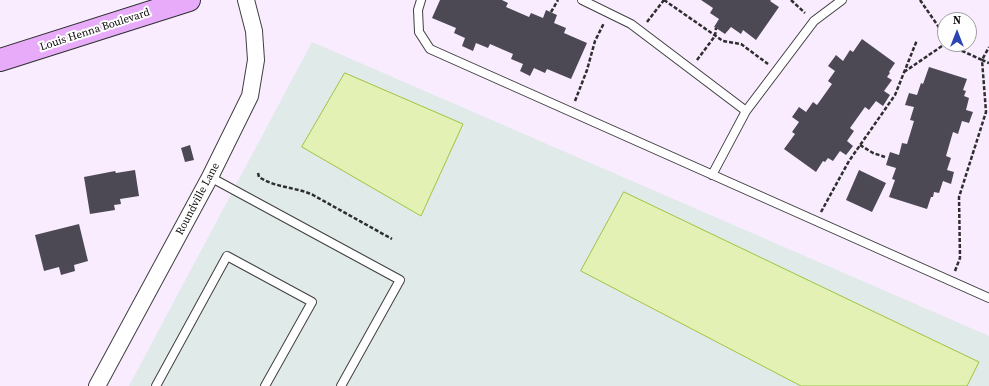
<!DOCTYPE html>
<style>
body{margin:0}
#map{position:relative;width:989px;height:386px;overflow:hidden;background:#f8ecfe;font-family:"Source Serif 4",serif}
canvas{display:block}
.north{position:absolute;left:937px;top:12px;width:40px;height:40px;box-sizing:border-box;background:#fff;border:1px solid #9e9e9e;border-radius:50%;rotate:0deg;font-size:11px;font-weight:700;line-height:16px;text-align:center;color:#0c0c0c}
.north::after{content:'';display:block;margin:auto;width:14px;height:18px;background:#2d45b3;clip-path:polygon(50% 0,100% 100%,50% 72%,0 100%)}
</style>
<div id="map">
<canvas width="989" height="386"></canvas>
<div class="north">N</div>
</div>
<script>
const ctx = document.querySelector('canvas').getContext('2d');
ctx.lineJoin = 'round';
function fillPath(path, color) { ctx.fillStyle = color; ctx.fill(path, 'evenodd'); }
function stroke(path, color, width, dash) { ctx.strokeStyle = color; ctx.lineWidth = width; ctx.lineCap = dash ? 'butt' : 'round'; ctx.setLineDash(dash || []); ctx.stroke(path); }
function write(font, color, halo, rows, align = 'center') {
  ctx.font = font + ' "Source Serif 4",serif'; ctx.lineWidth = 4; ctx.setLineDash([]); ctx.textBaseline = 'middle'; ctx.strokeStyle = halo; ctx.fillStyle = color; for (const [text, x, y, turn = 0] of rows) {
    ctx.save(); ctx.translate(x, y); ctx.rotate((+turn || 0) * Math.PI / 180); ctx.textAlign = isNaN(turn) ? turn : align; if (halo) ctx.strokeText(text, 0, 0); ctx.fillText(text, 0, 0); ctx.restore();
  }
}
fillPath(new Path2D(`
 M312 42 989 336V386H129Z`), '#e0eae8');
const water = new Path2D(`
 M345 73 463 124 421 216 302 147Z
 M624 192 979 362 967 386H801L581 271Z`);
fillPath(water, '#e3f2b4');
stroke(water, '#a1c440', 1);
fillPath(new Path2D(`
 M440 0H502L508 3 506 7 529 17 531 13 543 18 546 10 557 15 554 23 566 28 564 33 587 43 571 79 547 69 545 73 534 68 530 76 520 71 523 64 511 59 513 54 490 44 488 48 476 43 473 51 462 46 465 38 454 33 456 28 432 18Z
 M701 0H771L770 1 779 7 756 40 743 30 741 34 731 27 725 34 716 28 714 27 719 19 710 13 713 8Z
 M862 39 895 63 889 72 890 73 887 77 892 80 884 91 890 95 883 106 876 101 869 110 865 107 850 128 854 131 847 141 853 146 846 155 840 151 833 161 828 158 825 162 823 161 816 172 784 149 795 134 792 132 799 122 792 117 799 107 806 112 813 102 817 105 832 84 828 81 835 71 828 66 836 55 843 61 850 50 853 52Z
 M929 67 967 79 963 90 966 91 964 96 969 98 966 110 973 112 969 123 962 121 958 134 953 132 946 156 951 158 947 170 954 172 951 184 943 181 939 193 934 192 933 197H931L927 209 889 197 895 180 892 179 896 168 886 165 890 152 899 155 902 143 907 144 914 121 910 120 914 107 905 105 909 93 917 95 921 83 923 84Z
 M190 145 194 160 185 162 181 148Z
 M135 170 139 196 120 199 121 204 114 205 115 210 90 214 84 177 115 171 116 173Z
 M859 170 886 183 872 212 846 200Z
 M79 224 88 261 74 265 75 271 61 275 59 267 44 271 35 235Z`), '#4c4954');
const lane = new Path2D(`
 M421 0 418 10 419 32 430 49 989 298
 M582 0 631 24 746 111 814 21 842 0
 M712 175 746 111
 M210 177 400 280 341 386
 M156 386 227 256 312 302 265 386`);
const street = new Path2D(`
 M97 386 210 177 250 96 256 60 254 31 246 0`);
const secondary = new Path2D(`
 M0 60 189 0`);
stroke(lane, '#3f3f3f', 10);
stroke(street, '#3f3f3f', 18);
stroke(secondary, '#2e2e2e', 24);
stroke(new Path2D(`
 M664 0 723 41 741 44 768 64
 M791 0 805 13
 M920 0 945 36
 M551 12 558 0
 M647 22 664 0
 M952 44 958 49 982 60 989 47
 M697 60 715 36 716 28
 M904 72 945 44
 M575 101 587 70 595 41 604 23
 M860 145 873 153 885 157
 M258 173 259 177C276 188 296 187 313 195L392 239
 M821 212 849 161 895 95 917 40
 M955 271 960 258 959 197 986 112 982 60 989 63`), '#2e2e2e', 2.5, [4, 2]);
stroke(lane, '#fff', 8);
stroke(street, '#fff', 16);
stroke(secondary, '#e7abfa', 22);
write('11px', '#0c0c0c', '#fff', [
 ["Louis Henna Boulevard",95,30,-18],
 ["Roundville Lane",198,199,-62]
]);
</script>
